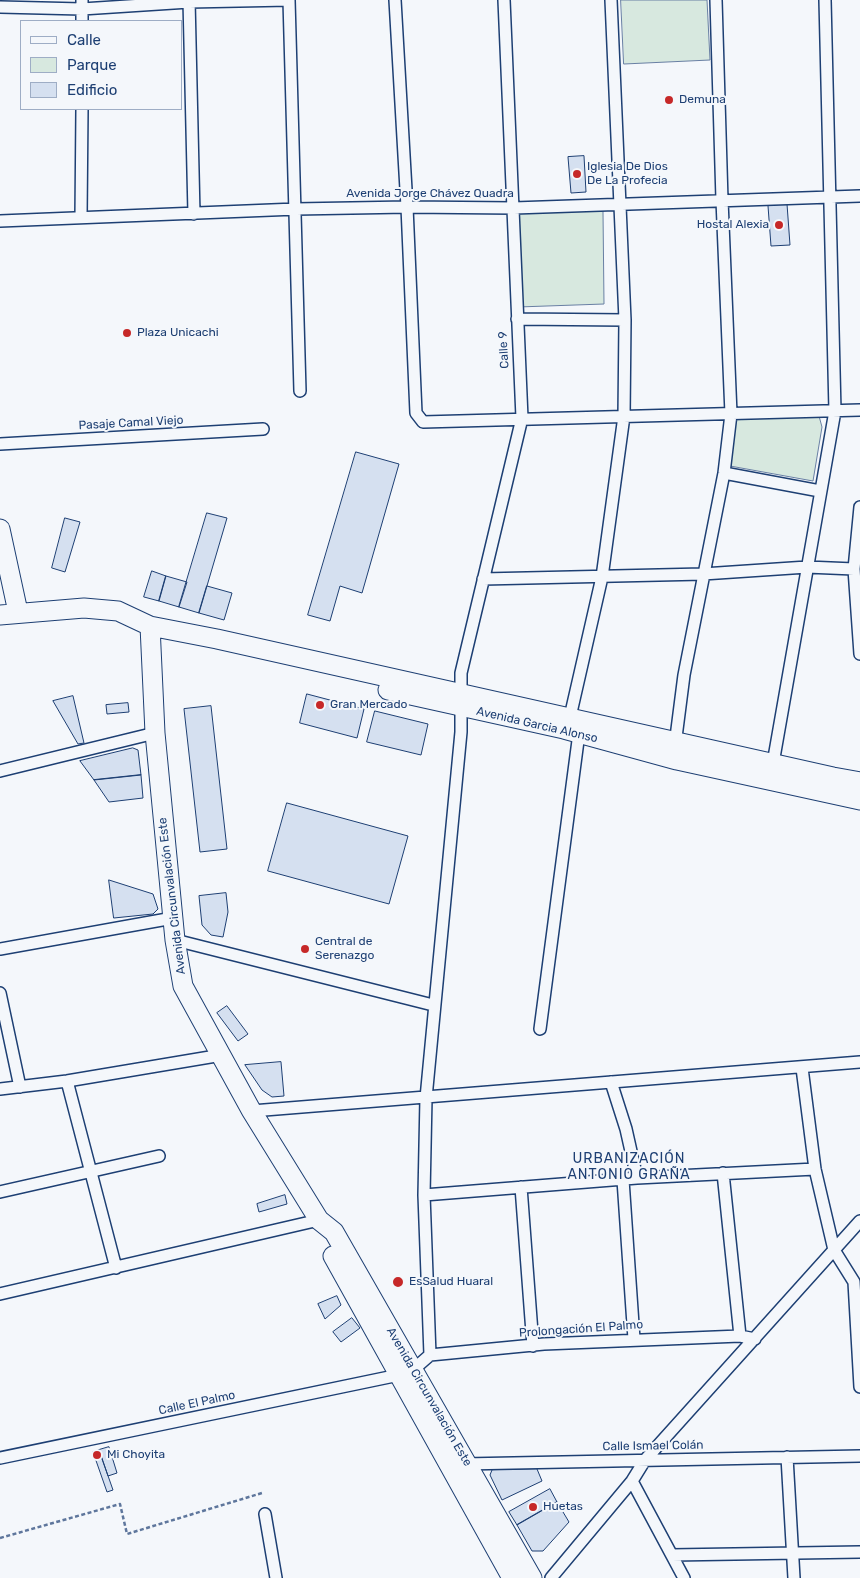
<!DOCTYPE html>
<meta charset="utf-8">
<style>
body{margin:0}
#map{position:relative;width:860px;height:1578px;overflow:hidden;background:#f4f7fb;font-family:Rubik,sans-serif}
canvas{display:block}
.legend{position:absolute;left:20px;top:20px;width:162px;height:90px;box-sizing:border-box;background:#f4f7fb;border:1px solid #9eadc5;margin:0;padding:6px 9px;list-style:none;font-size:15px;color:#1d3f73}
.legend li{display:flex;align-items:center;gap:10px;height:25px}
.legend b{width:25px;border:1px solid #9eadc5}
</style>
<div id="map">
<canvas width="860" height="1578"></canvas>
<ul class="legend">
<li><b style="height:6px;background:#f4f7fb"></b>Calle</li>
<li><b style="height:14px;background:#d7e8df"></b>Parque</li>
<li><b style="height:14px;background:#d5e0f0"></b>Edificio</li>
</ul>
</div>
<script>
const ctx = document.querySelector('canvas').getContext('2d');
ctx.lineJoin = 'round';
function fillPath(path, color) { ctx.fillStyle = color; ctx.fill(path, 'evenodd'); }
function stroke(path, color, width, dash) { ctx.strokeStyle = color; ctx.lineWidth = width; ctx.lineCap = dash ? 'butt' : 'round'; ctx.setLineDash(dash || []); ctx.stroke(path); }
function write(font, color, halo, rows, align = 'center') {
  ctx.font = font + ' Rubik,sans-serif'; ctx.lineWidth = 4; ctx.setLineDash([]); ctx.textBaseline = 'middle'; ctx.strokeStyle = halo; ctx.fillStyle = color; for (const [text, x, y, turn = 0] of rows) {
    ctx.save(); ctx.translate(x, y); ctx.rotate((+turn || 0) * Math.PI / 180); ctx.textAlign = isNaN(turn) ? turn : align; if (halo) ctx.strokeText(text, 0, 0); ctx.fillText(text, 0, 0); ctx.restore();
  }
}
const green = new Path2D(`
 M621 0H707L710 60 624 64Z
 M603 211 604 304 518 307 517 212Z
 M819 416 822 427 813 481 730 466 734 419Z`);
fillPath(green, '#d7e8df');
stroke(green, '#687fa3', 1);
const building = new Path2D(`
 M584 156 586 192 571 193 568 157Z
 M787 204 790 245 771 246 768 206Z
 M356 452 399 464 362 593 340 586 330 621 308 615Z
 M207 513 227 518 199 613 179 607Z
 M65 518 80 522 65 572 52 568Z
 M152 571 166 576 159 601 144 597Z
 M166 576 187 582 179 607 159 601Z
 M207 586 232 593 224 620 199 613Z
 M307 694 364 709 357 738 300 723Z
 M73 696 84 743 78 744 53 701Z
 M128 703 129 712 107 714 106 705Z
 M211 706 227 849 200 852 184 709Z
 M375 711 428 724 421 755 367 742Z
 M133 748 138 750 141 775 94 780 80 761Z
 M141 775 143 798 109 802 94 780Z
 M287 803 408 836 389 904 268 871Z
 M109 880 153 894 158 909 153 914 114 918Z
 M226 893 228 912 223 937 211 935 202 925 199 896Z
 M227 1006 248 1034 238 1041 217 1013Z
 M281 1062 284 1096 272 1097 262 1090 245 1065Z
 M285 1195 287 1204 259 1212 257 1204Z
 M337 1296 341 1305 325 1319 318 1304Z
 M352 1318 360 1328 341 1342 333 1332Z
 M109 1447 117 1473 108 1476 99 1450Z
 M99 1450 113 1490 107 1492 93 1452Z
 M537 1469 542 1481 502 1500 490 1475 492 1470Z
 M550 1489 557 1502 517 1525 509 1512Z
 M557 1502 569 1522 543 1551H532L517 1525Z`);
fillPath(building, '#d5e0f0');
stroke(building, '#1d3f73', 1);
const street = new Path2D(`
 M82 0V21
 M189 0 194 214
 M289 0 300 391
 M395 0 407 207 416 413 423 422 860 410
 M0 7 82 9 189 2 289 0
 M81 217 82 109
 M0 221 296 209 407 207 514 208 860 196
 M517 319 625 320
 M0 444 263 429
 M724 473 820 491
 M860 507 854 569 860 654
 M483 579 703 574 807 567 854 569
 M570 717 602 577 624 416 625 320 611 0
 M675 745 684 675 724 473 731 414 722 200 716 0
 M772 769 835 411 825 0
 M0 771 155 733
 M175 940 433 1005
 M0 949 173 918
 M0 993 20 1087
 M540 1029 579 733
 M802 1068 815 1169 834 1250 854 1282 860 1387
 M67 1081 116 1268
 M611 1082 626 1129 637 1178
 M0 1089 67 1081 222 1055
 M252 1111 860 1062
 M723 1173 740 1336
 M623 1180 634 1339
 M521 1187 533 1346
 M0 1192 159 1156
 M424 1195 637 1178 815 1169
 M0 1294 319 1220
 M430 1355 424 1195 426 1098 461 732V673L522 418 504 0
 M787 1457 794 1578
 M0 1458 399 1375 414 1369 430 1355 544 1344 740 1336 755 1339
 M464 1464 860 1456
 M632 1481 684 1578
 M265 1514 276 1578
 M672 1555 860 1552
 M551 1578 632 1481 645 1460 860 1221`);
const primary = new Path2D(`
 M0 529 18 612
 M0 615 84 608 118 611 150 626 217 639 833 777 860 782
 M150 626 155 733 175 940 183 986 251 1110 319 1220 334 1232 532 1578
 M388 690 564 729 677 760 860 800
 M333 1256 512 1578`);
stroke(street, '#1d3f73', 14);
stroke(primary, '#1d3f73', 21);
stroke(new Path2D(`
 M0 1538 120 1504 127 1534 262 1493`), '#5e769c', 2.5, [4, 2.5]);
stroke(street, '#f4f7fb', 11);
stroke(primary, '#f4f7fb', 19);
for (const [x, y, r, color] of [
 [669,100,5,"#c62828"],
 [577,174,5,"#c62828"],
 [779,225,5,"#c62828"],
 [127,333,5,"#c62828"],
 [320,705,5,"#c62828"],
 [305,949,5,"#c62828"],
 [398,1282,6,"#c62828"],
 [97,1455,5,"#c62828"],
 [533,1507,5,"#c62828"]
]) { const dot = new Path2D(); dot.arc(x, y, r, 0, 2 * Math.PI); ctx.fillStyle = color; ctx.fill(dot); stroke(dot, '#f4f7fb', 2); }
write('12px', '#1d3f73', '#f4f7fb', [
 ["Demuna",679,100],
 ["Iglesia De Dios",587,167],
 ["De La Profecia",587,181],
 ["Hostal Alexia",769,225,"right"],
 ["Plaza Unicachi",137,333],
 ["Gran Mercado",330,705],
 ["Central de",315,942],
 ["Serenazgo",315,956],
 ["EsSalud Huaral",409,1282],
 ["Mi Choyita",107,1455],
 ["Huetas",543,1507]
], 'left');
write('12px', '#1d3f73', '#f4f7fb', [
 ["Avenida Jorge Chávez Quadra",430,194],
 ["Calle 9",504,350,-93],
 ["Pasaje Camal Viejo",131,423,-3],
 ["Avenida Garcia Alonso",537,725,13],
 ["Avenida Circunvalación Este",172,896,-97],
 ["Prolongación El Palmo",581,1329,-4],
 ["Avenida Circunvalación Este",429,1397,60],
 ["Calle El Palmo",197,1403,-12],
 ["Calle Ismael Colán",653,1446,-1]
]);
ctx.letterSpacing = '1px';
write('14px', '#1d3f73', '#f4f7fb', [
 ["URBANIZACIÓN",629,1159],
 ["ANTONIO GRAÑA",629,1175]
]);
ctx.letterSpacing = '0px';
</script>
